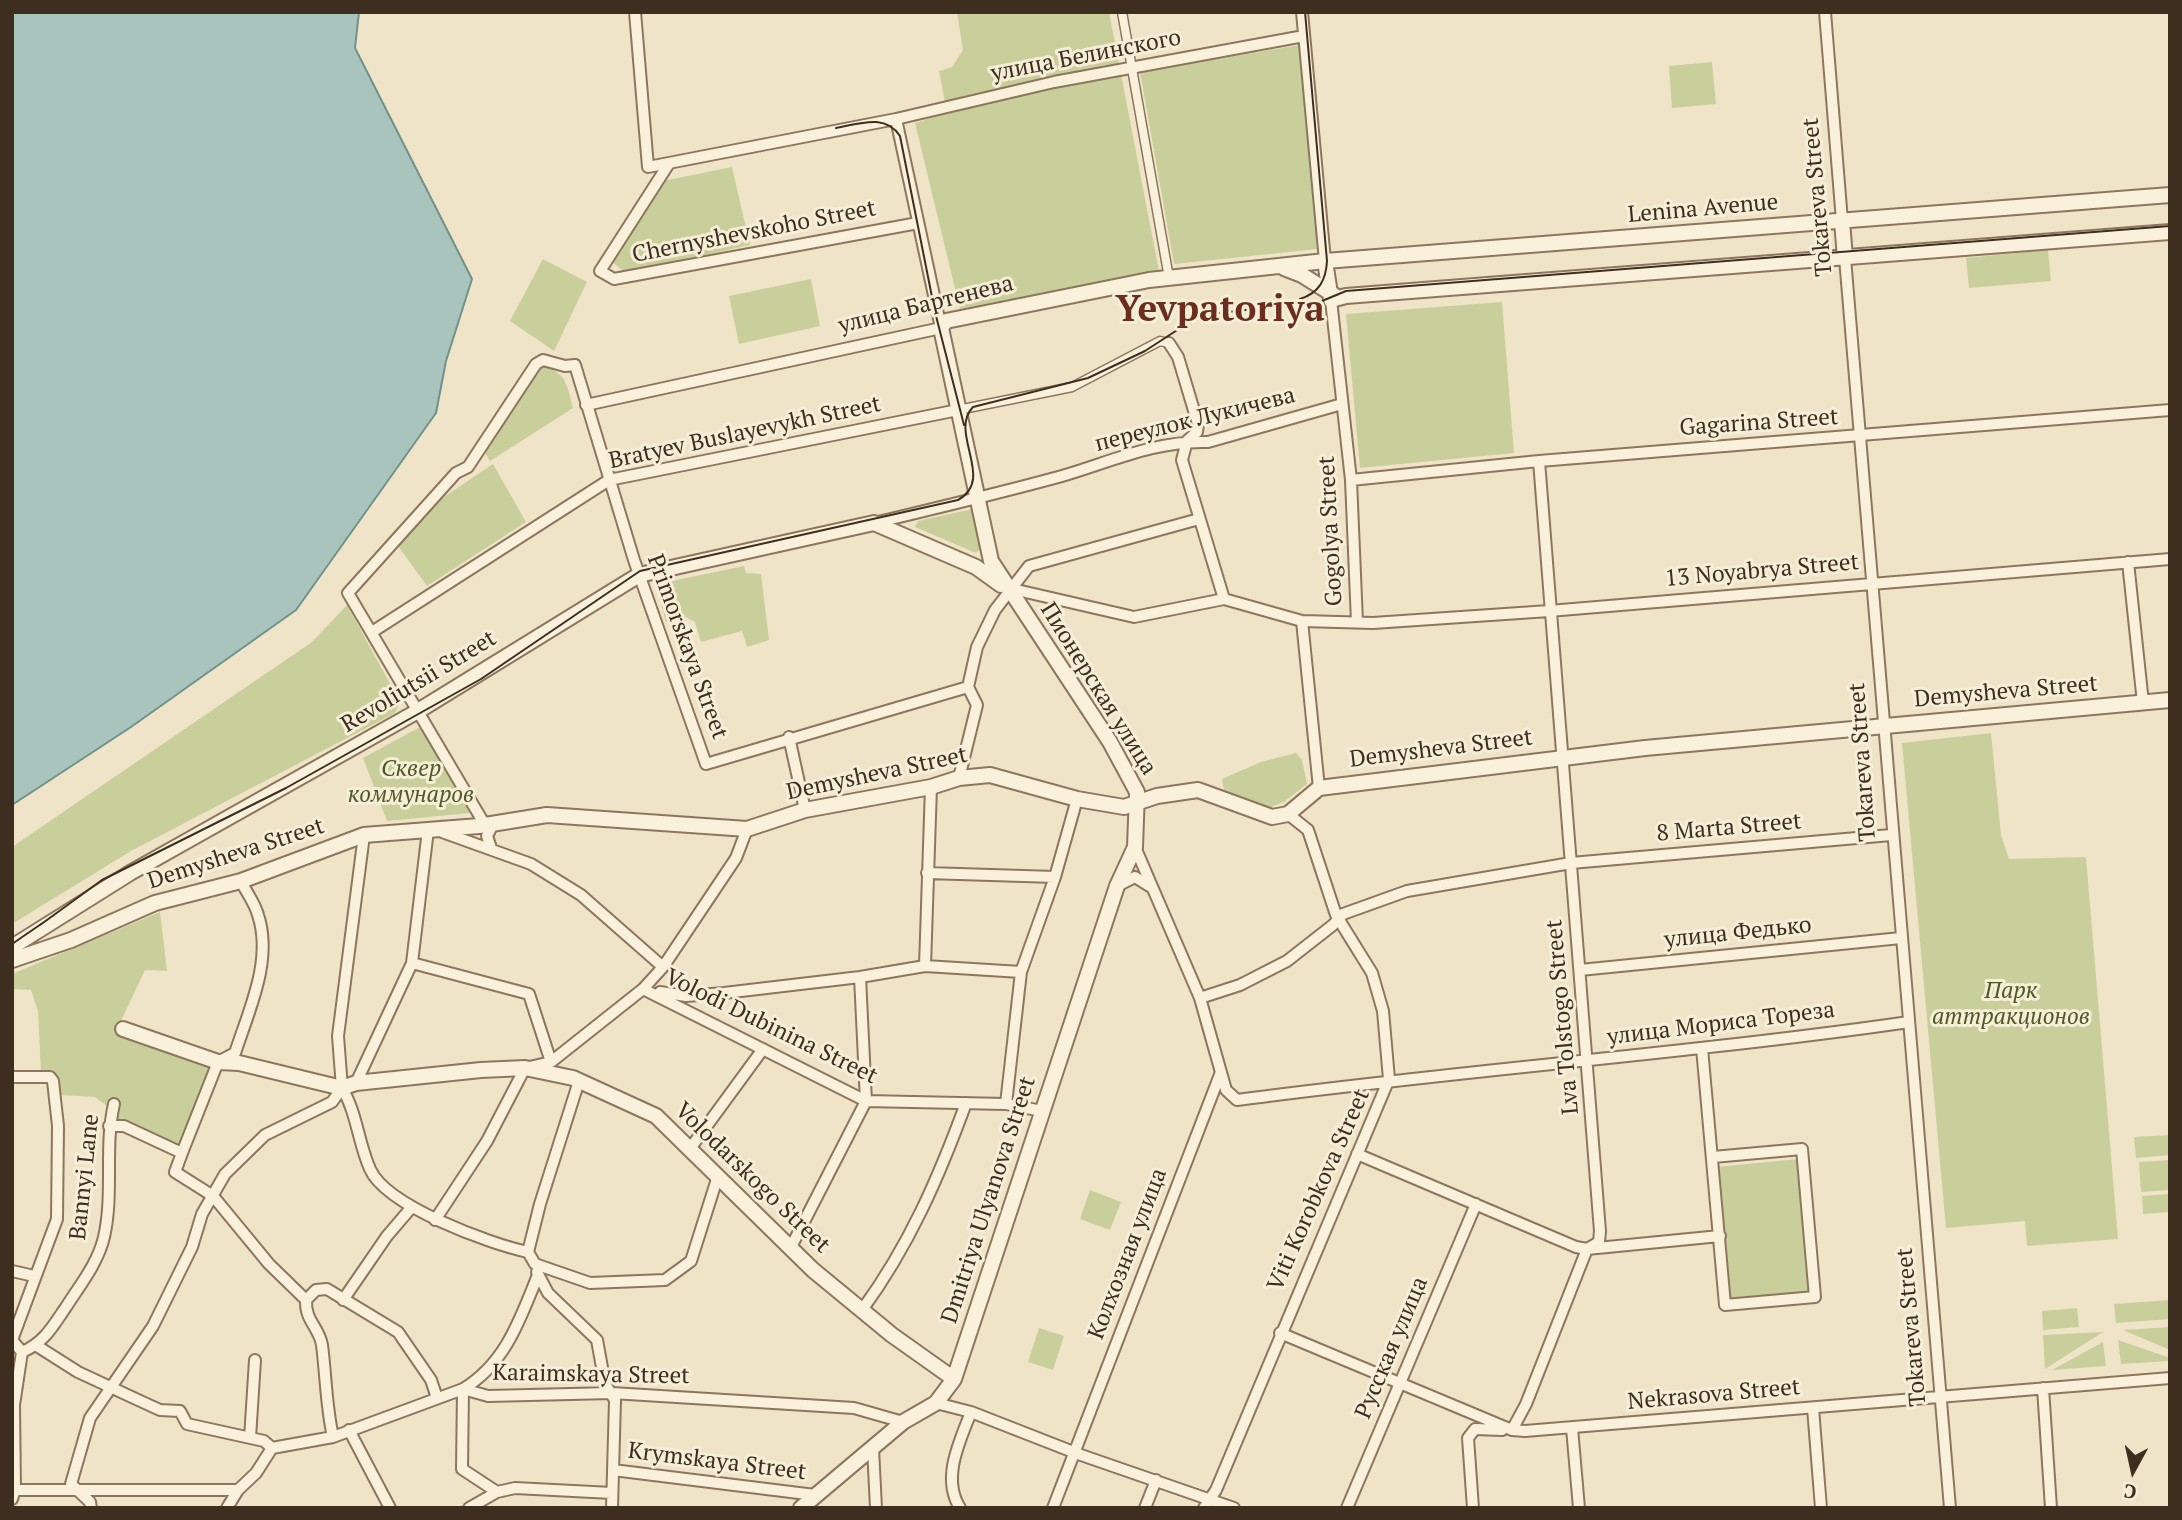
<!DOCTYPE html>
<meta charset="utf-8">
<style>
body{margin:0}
#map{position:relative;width:2182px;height:1520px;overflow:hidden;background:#f0e4c8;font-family:"PT Serif",serif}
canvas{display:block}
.frame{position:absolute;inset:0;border:14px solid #3d2e20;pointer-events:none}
.north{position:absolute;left:2098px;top:1436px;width:70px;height:70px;-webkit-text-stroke:5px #f7eed8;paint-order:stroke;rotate:188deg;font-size:19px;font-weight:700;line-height:28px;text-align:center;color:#3d2e20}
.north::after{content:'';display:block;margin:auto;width:24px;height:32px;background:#3d2e20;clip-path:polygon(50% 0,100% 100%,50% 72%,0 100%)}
</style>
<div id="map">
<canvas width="2182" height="1520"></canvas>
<div class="frame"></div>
<div class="north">С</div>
</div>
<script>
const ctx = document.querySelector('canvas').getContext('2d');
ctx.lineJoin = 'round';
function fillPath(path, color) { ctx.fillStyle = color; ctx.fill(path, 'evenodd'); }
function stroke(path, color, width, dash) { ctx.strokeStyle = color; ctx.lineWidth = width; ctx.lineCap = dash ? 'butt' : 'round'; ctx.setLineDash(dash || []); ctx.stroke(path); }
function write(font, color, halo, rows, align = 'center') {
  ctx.font = font + ' "PT Serif",serif'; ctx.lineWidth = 6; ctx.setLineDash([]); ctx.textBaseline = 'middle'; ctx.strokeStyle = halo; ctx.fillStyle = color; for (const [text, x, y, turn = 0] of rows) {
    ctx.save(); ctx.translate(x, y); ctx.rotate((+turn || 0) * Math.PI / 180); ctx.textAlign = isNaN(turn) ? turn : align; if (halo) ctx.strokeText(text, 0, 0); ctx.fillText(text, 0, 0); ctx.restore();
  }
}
fillPath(new Path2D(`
 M957 12H1109L1159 271 960 309 915 123 947 113 939 71 952 67 963 50Z
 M1300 45 1318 249 1174 264 1140 72Z
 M1712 62 1716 104 1672 108 1669 66Z
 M732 167 750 245 626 273 611 261 663 181Z
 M2048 250 2051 281 1969 288 1966 258Z
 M543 259 587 282 554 351 510 321Z
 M811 279 820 326 739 344 729 296Z
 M1502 302 1514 453 1360 468 1346 314Z
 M543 366C567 373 567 385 573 408L490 461 483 450Z
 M493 464 526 522 427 586 398 546 438 501Z
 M973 509 981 547 976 553 915 527 918 521Z
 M744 566 746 573 761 574 769 640 747 647 742 631 701 642 695 622 686 617 666 622 658 593 662 583Z
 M347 605 400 702 395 713 131 851 12 924V847L312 642Z
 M422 726 470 813 387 821 363 758Z
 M1991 733 2001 835 2009 859 2086 857 2118 1239 2027 1246 2025 1221 1946 1228 1902 743Z
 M1296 753 1302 760 1307 784 1284 802 1269 808 1224 790 1222 779 1261 762Z
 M160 912 167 971 145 970 121 1021 120 1030 216 1063 182 1149 108 1123 111 1109 95 1097 60 1095 52 1077 41 1072 38 1011 31 990 12 989V974Z
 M2170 1135V1155L2136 1158 2134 1137Z
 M1798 1159 1810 1295 1729 1302 1717 1167Z
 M2170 1160V1190L2141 1192 2139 1162Z
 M1090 1190 1121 1202 1110 1230 1080 1219Z
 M2170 1194V1212L2143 1214 2142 1196Z
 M2170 1300V1319L2116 1323 2114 1304Z
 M2077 1308 2079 1327 2043 1330 2042 1311Z
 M2170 1327V1350L2123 1330Z
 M1039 1328 1064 1336 1053 1370 1028 1362Z
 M2103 1332 2045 1369 2043 1335Z
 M2118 1340 2170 1358V1361L2121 1364Z
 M2103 1342 2106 1366 2052 1370Z`), '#c9cf9b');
const water = new Path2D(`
 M12 12H359L355 48 472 279 446 361 436 413 296 610 131 727 12 805Z`);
fillPath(water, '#a9c4bc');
stroke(water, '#6f938a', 2);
const pedestrian = new Path2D(`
 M1122 12 1169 278
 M958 410 1072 387 1160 341 1169 343`);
const minor = new Path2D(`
 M635 12 648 167 896 119 1054 82 1304 36
 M1302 12 1325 261
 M1825 12 1842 221
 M668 165 600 271 614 279 918 223
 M1845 258 1950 1508
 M1331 300 1351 480 1357 622
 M1169 343 1178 357 1198 424 1197 432 1187 441 1182 460 1224 599
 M586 405 941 328 896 119
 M1351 480 1539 461 2170 410
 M874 523C937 508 1000 493 1062 476 1110 462 1157 440 1208 442L1342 404
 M2128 562 2143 703
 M1009 591H1021L1134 617 1224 599 1302 621
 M372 632 609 480 958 410
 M789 737 805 810
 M959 778 977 705 968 687 977 647 995 610 1029 566 1199 519
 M1319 788 1302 621 1373 623 1549 611 2170 559
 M485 825 348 593 456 473 468 467 536 364 543 360 565 366 575 365 634 560 706 764 968 687
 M442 832 531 864 581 895 663 967
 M1135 847 1200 998 1226 1090 1237 1100C1461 1070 1686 1054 1909 1022
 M491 848 487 836 493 824
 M927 873 1055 877
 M1117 886 1135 877 1151 887
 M412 963 529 994 551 1062
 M925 966 931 787
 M1580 970 1901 938
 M643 989 866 1101 1006 1104
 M660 992 686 996 724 993 860 977 925 966 1021 972
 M1200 998 1240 985 1287 961 1333 925 1343 914 1407 891 1571 863 1891 835
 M1702 1048 1725 1305 1815 1297 1802 1149 1713 1157
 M12 1077H50L53 1081 58 1126 57 1219 12 1340 22 1352 14 1405 15 1490 12 1499
 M356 1083 412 963 428 830
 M342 1088C357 1113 358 1142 370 1169 386 1206 490 1244 528 1252L535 1264 590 1283 665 1280 691 1261 717 1179
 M1042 1111 1006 1104 1021 972 1055 877 1077 799
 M109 1126H124L182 1153 175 1172 213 1196 269 1264 306 1300
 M689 1150 763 1049
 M182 1153 218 1062 235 1053C249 1010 273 960 258 915 255 903 246 892 241 881
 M1357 1154 1576 1247 1587 1249 1720 1236
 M435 1220 487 1141 525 1068 551 1062 643 989 663 967 736 858 747 829
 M790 1249 866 1101 860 977
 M528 1252 540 1204 579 1081
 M12 1271 34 1276
 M537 1272 548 1293 597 1340 605 1384 615 1400 612 1508
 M306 1300 316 1290 327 1289 398 1332 431 1380 437 1398
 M306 1300C305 1321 319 1327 322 1345 326 1376 326 1406 333 1437
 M343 1300 387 1236 411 1208
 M862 1310C909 1246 939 1177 966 1103
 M1280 1333 1512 1430 1525 1431 2170 1378
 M37 1346 78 1372 136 1399 160 1410 180 1411 187 1424 264 1441 272 1448
 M22 1352C44 1343 53 1326 66 1307 80 1285 98 1263 104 1237 114 1193 104 1147 114 1104
 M2043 1388 2051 1508
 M463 1389 488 1396 612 1393 854 1408 903 1422
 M463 1389 462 1469 497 1492
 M936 1403 971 1412 1081 1455 1234 1508
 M1813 1408 1821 1508
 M1572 1428 1579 1508
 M349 1430 390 1508
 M1512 1430 1526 1404 1587 1249 1599 1242 1600 1231 1539 461
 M250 1438 255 1360
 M873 1448 876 1508
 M613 1470 815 1495
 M12 1490H238L256 1473 272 1448 333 1437 463 1389C506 1363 520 1319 538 1275
 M91 1508 90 1502 71 1484 90 1418 153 1326 192 1247 202 1214 225 1174 265 1135 332 1102 342 1088 338 1036 364 835
 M227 1508 238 1490
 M469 1508 497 1492 515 1488 612 1493
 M960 1508C941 1478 960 1441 971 1412
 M1053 1508 1221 1072
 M1145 1508 1156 1480
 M1204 1508 1216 1490 1389 1079 1383 1011 1372 973 1336 915 1308 830 1288 814
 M1347 1508 1476 1204
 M1473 1508 1468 1438 1475 1429 1502 1430`);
const tertiary = new Path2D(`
 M1842 221 1845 258
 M1325 261 1331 300 1346 296 2170 232
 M1284 268 1302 275 1334 295
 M12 947 130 873 418 711 639 575 874 523 976 567 1001 585
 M12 960 71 940 155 903 241 881 364 835 479 826 547 815 747 829 805 810 931 787 959 778 990 775 1077 799 1124 807 1157 796 1198 790 1272 817 1288 814 1319 788 1645 748 2170 700
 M123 1029 218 1062 239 1063 342 1088 356 1083 481 1070 525 1068 573 1078 656 1116 813 1270 892 1335 954 1379
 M801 1508 903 1422 936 1403 954 1379 1117 886 1135 847 1137 792 1110 742 991 561 941 328 946 321 1149 280 1325 261 2170 195`);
stroke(pedestrian, '#8d765c', 11);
stroke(minor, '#8d765c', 14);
stroke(tertiary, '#8d765c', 18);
stroke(pedestrian, '#faf1dc', 8);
stroke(minor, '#faf1dc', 10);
stroke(tertiary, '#faf1dc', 14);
stroke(new Path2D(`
 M836 128C859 124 885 113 900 136L935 312 964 425
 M1300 299C1319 293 1326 280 1327 261L1305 12
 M40 925 102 880 286 788 481 679 640 571 958 500C996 479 948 433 973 407L1088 378 1145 351 1188 323 1211 314 1322 301 1346 291 2170 226
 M12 944 47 920`), '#3d2e20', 2);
write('23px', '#3d2e20', '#f7eed8', [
 ["улица Белинского",1086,56,-11],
 ["Tokareva Street",1818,197,-95],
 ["Lenina Avenue",1703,209,-5],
 ["Chernyshevskoho Street",754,232,-11],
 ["улица Бартенева",926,305,-14],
 ["переулок Лукичева",1195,420,-14],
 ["Gagarina Street",1759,423,-4],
 ["Bratyev Buslayevykh Street",745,433,-12],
 ["Gogolya Street",1331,531,-93],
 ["13 Noyabrya Street",1762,571,-5],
 ["Primorskaya Street",687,647,70],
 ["Revoliutsii Street",419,682,-31],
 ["Пионерская улица",1098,689,58],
 ["Demysheva Street",2006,692,-5],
 ["Demysheva Street",1441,749,-7],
 ["Tokareva Street",1863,762,-94],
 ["Demysheva Street",877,774,-12],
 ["8 Marta Street",1729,828,-5],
 ["Demysheva Street",236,854,-18],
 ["улица Федько",1738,933,-6],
 ["Lva Tolstogo Street",1563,1017,-95],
 ["улица Мориса Тореза",1721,1024,-7],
 ["Volodi Dubinina Street",771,1027,26],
 ["Bannyi Lane",85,1177,-84],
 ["Volodarskogo Street",752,1178,44],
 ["Viti Korobkova Street",1319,1190,-66],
 ["Dmitriya Ulyanova Street",989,1200,-72],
 ["Колхозная улица",1128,1254,-69],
 ["Tokareva Street",1912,1327,-95],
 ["Русская улица",1392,1348,-67],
 ["Karaimskaya Street",591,1375,1],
 ["Nekrasova Street",1714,1395,-5],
 ["Krymskaya Street",717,1462,7]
]);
write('italic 23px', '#4d5a26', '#f7eed8', [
 ["Сквер",411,769],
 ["коммунаров",411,795],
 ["Парк",2011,991],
 ["аттракционов",2011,1017]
]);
write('bold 37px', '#6b2e1e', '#f7eed8', [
 ["Yevpatoriya",1220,310]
]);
</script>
